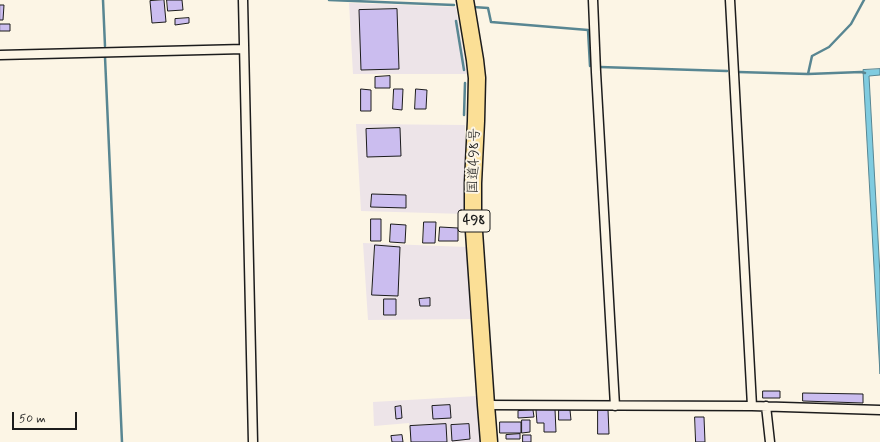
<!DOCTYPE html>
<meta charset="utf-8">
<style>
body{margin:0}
#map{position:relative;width:880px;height:442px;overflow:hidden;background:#fcf5e5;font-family:Mynerve,sans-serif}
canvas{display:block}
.scale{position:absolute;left:12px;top:412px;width:65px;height:18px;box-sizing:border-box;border:2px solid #1c1c1c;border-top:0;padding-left:5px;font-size:12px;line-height:14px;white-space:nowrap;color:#1c1c1c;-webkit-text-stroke:3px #fcf5e5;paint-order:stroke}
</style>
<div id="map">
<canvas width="880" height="442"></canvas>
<div class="scale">50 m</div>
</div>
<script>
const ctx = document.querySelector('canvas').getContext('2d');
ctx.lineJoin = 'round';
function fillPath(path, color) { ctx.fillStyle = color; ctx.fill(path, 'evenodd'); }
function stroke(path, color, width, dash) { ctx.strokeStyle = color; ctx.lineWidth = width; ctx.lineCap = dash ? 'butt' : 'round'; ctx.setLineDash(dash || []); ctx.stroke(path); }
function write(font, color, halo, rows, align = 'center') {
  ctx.font = font + ' Mynerve,"Klee One",sans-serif'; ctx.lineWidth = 4; ctx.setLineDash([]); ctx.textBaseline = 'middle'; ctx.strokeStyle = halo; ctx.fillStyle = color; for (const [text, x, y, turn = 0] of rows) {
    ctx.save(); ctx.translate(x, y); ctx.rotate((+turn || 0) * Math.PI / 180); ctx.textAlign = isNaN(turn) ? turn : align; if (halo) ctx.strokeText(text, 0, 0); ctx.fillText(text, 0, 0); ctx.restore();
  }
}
fillPath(new Path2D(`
 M349 3 456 7 467 74H353Z
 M356 124 465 125V214L361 211Z
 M363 243 467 247 472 319 368 320Z
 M477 396 480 442H411L409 423 374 426 373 402Z`), '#ede4e8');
const water = new Path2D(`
 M880 69V75L869 76 880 275V374L863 70Z`);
fillPath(water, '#80cce0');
stroke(water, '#588692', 1);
stroke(new Path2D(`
 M103 0 105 46
 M329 0 454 5
 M473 7 488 8 491 22 588 30 590 66
 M456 21 464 70
 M105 57 122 442
 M600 67 727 71
 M738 72 808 74 861 72 865 73
 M808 74 812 56 829 47 851 24 864 0
 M464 115 465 83`), '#588692', 2.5);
const building = new Path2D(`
 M164 0 166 22 152 23 150 1Z
 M167 0H182L183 10 168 11Z
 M0 5H4L3 20H0Z
 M397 9 399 69 361 70 359 10Z
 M189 18V23L175 25V19Z
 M0 24H10V31H0Z
 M390 76V88H375V77Z
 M361 89 371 90V111H361Z
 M394 89H403L402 110 393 109Z
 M416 89 427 90 426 109H415Z
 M400 128 401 156 367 157 366 129Z
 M372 194 406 195V208L371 207Z
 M371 219H381V241H371Z
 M424 222H436L435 243H423Z
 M391 224 406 225 405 243 390 242Z
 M440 227 458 228V241H439Z
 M375 245 400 247 398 296 372 295Z
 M430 298V306H420L419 299Z
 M384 299H396V315H384Z
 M763 391H780V398H763Z
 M803 393 863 394V403L803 401Z
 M450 405 451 418 433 419 432 406Z
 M401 406 402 418 396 419 395 407Z
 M555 409 556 432H544V423H537L536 410Z
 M533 410 534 417 518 418V411Z
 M559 410H570L571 420H559Z
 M598 410H608L609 434H598Z
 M695 417H704L705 442H696Z
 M522 420H530V432L522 433Z
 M500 422H521V433H500Z
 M446 424 447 442H411L410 426Z
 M469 424 470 439 452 441 451 425Z
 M520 434V439H506V435Z
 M402 435 403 442H392L391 436Z
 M523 435H531V442H523Z`);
fillPath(building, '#cbbdef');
stroke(building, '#1c1c1c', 1);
const street = new Path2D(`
 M243 0 253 442
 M593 0 596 72 615 406
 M730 0 752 406
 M0 55 244 49
 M486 405 752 406 880 410
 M766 406 770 442`);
const highway = new Path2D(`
 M465 0 475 60 477 78 476 121 473 183V217L486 405 489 442`);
stroke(street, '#1c1c1c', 11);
stroke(highway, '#1c1c1c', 19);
stroke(street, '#fcf5e5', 8);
stroke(highway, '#fbdf96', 16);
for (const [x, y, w] of [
 [474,221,32]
]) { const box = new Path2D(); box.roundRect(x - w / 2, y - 11, w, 22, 3); ctx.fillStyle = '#fcf5e5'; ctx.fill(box); stroke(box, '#1c1c1c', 1); }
write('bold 13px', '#1c1c1c', null, [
 ["498",474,221]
]);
write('14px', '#1c1c1c', '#fcf5e5', [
 ["国道498号",475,161,-88]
]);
</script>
